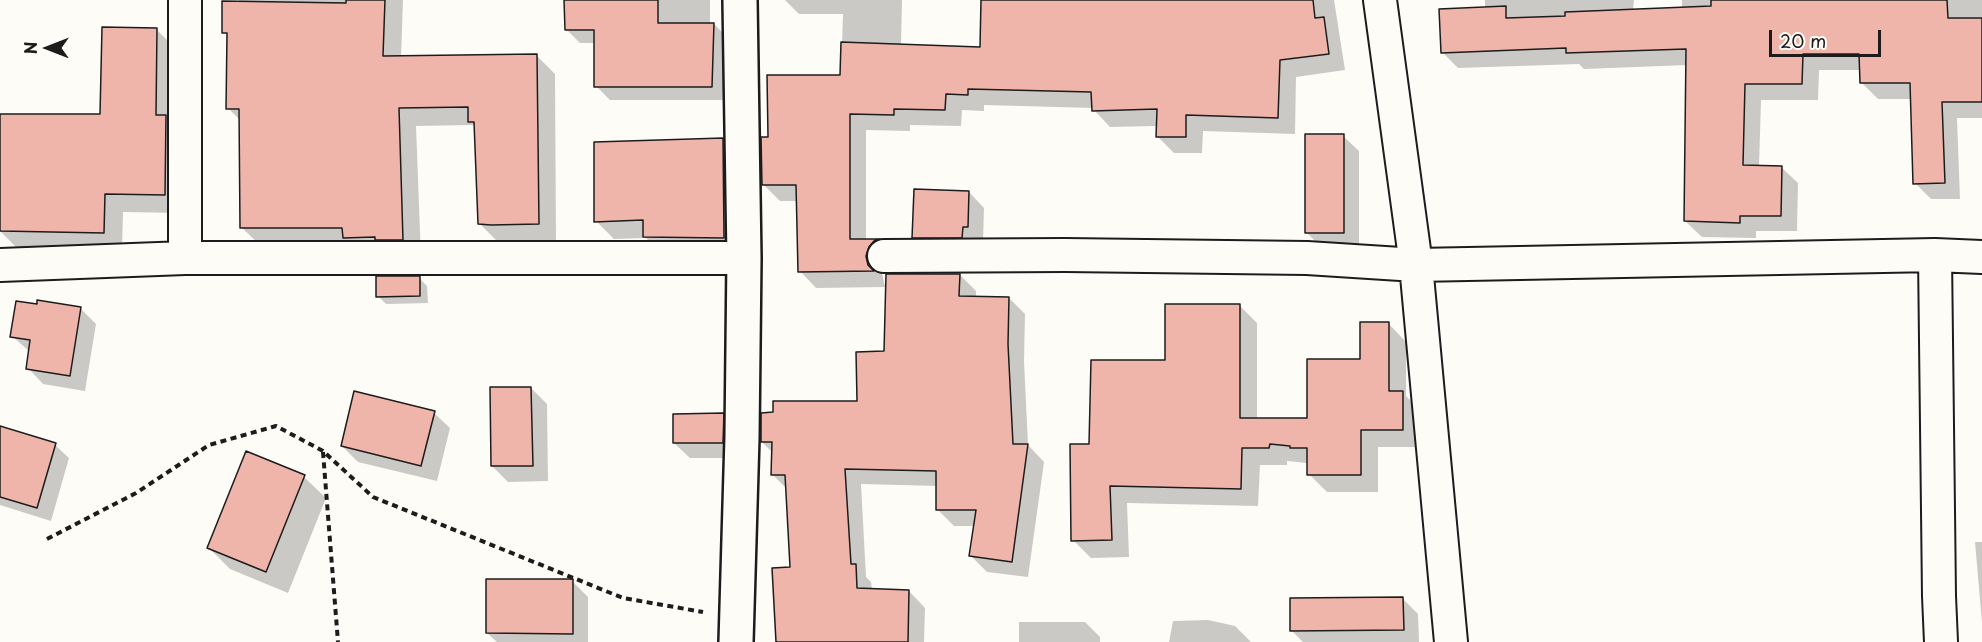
<!DOCTYPE html>
<style>
body{margin:0}
#map{position:relative;width:1982px;height:642px;overflow:hidden;background:#fdfcf7;font-family:"Playpen Sans",sans-serif}
canvas{display:block}
.north{position:absolute;left:18px;top:18px;width:60px;height:60px;-webkit-text-stroke:4px #fdfcf7;paint-order:stroke;rotate:270deg;font-size:16px;font-weight:700;line-height:24px;text-align:center;color:#1c1c1c}
.north::after{content:'';display:block;margin:auto;width:21px;height:27px;background:#1c1c1c;clip-path:polygon(50% 0,100% 100%,50% 72%,0 100%)}
.scale{position:absolute;left:1769px;top:30px;width:112px;height:27px;box-sizing:border-box;border:3px solid #1c1c1c;border-top:0;padding-left:8px;font-size:18px;line-height:21px;white-space:nowrap;color:#1c1c1c;-webkit-text-stroke:4px #fdfcf7;paint-order:stroke}
</style>
<div id="map">
<canvas width="1982" height="642"></canvas>
<div class="north">N</div>
<div class="scale">20 m</div>
</div>
<script>
const ctx = document.querySelector('canvas').getContext('2d');
ctx.lineJoin = 'round';
function fillPath(path, color) { ctx.fillStyle = color; ctx.fill(path, 'evenodd'); }
function stroke(path, color, width, dash) { ctx.strokeStyle = color; ctx.lineWidth = width; ctx.lineCap = dash ? 'butt' : 'round'; ctx.setLineDash(dash || []); ctx.stroke(path); }
fillPath(new Path2D(`
 M239 0H403L401 58 537 56 555 74 556 241H497L479 223 476 128 473 125 416 126 421 258 260 245 241 227V121L228 108 240 15Z
 M566 0H710V24H714L728 38 726 100H610L596 86V43H580L566 29Z
 M785 0H902L901 46 981 48 982 0H1334L1345 70 1296 77 1295 134 1203 131 1202 153H1174L1157 136 1158 126 1110 127 1094 110 1093 108 984 105V111L962 110 961 126 910 125V131L866 130V241L880 240 895 256 885 263 882 273 885 287 816 288 800 271 798 201H780L763 184 769 138 841 77 843 14H799Z
 M1485 0H1634L1633 11 1682 9V0H1982V118H1957L1960 199H1931L1915 183 1912 99H1878L1861 82V70H1819L1818 100H1761L1759 167H1781L1798 183 1797 231H1756V238L1702 237 1685 221 1688 65 1584 69 1579 64 1458 68 1442 52 1485 9Z
 M157 30 175 48 183 213 123 212 122 251 18 249 0 231V169L102 115Z
 M1343 136 1359 151V248H1322L1306 232Z
 M723 140 741 158V256L662 255 646 238 614 239 596 221Z
 M969 192 984 208 983 242 929 253 914 237Z
 M960 275 976 291V298H1009L1025 314 1024 361 1028 445 1044 462 1028 577 987 572 971 556 975 526H954L937 509 938 486 861 484 866 577 871 582 872 590 909 591 925 608 924 642H776L792 569 787 489 773 475V453L762 442 859 403 885 353Z
 M419 278 427 286 428 303 386 304 378 296Z
 M1239 305 1257 323V420H1309L1362 360 1389 324 1406 342V396L1420 410V447H1378V492H1327L1309 474V465L1307 463 1287 461V465H1260L1258 506 1127 503 1129 557 1091 558 1073 540 1090 445 1167 361Z
 M80 308 96 324 85 391 43 384 28 368 30 352 12 336Z
 M531 388 547 404 548 481 508 482 492 466Z
 M434 413 450 428 437 481 358 462 342 446Z
 M723 415 739 430 738 458H690L674 443Z
 M0 431 55 445 69 458 51 521 0 505Z
 M304 477 326 498 288 593 230 569 209 548Z
 M1975 542H1982V623Z
 M572 581 588 597V642H497L487 633Z
 M1402 598 1418 614 1419 642H1303L1291 630Z
 M1208 620 1235 626 1251 642H1169L1173 621Z
 M1019 622H1085L1100 637V642H1019Z`), '#0003');
const building = new Path2D(`
 M346 0H385L383 56 537 54 539 224 491 225 478 224 474 122H468V107L399 108 403 240H375V237L343 238 342 228H240L239 109H226L227 33H222V1L346 3Z
 M564 0H658V23H714L712 87H594V30H565Z
 M981 0H1313L1315 18 1324 17 1329 54 1280 60 1278 118 1186 115V137H1156L1157 109 1092 111 1091 92 968 89V95L946 94 945 110 894 109V115L850 114V239H880L874 241 869 247 866 256 868 265 874 271 798 272 796 185H762L761 137H768L767 75H840L841 42 980 47Z
 M1711 0H1947L1948 18H1982V102H1942L1945 183 1913 184 1910 83H1860L1859 54H1803L1802 84H1745L1743 165 1782 166 1781 216H1740V223L1684 221 1686 49 1566 53V48L1441 53 1439 9 1506 6V18L1565 16V12L1711 6Z
 M102 27 157 28 156 115H166L165 195 105 194 104 233 0 231V114H100Z
 M1305 134H1344V233H1305Z
 M723 138 724 238 643 237V220L594 222V142Z
 M914 189 969 191 968 227H963L962 238H912Z
 M886 274H960L959 296 1009 297 1008 344 1013 444H1028L1012 562 969 556 976 510H936V471L845 469 851 564H856L857 588 909 590 908 642H776L772 568 790 567 785 475H771L772 442H761V413L773 412V401H857L856 352 884 351Z
 M376 276H420V296L376 297Z
 M37 300 81 307 70 376 26 369 30 340 10 337 16 301 37 304Z
 M1165 304H1240V418H1307V359H1360V322H1389V391H1403V430H1361V475H1307V448H1290V446L1270 444 1269 448H1242L1241 489 1110 486 1112 540 1071 541 1070 444H1089L1091 360H1165Z
 M490 387H531L533 466H491Z
 M354 391 435 411 421 466 341 446Z
 M724 413 723 443H673V414Z
 M0 426 56 443 37 508 0 497Z
 M246 451 305 475 266 572 207 548Z
 M486 579H573V634L486 633Z
 M1403 597 1404 630 1290 631V598Z`);
fillPath(building, '#efb4aa');
stroke(building, '#1c1c1c', 1.5);
const minor = new Path2D(`
 M185 0V258
 M1380 0 1416 265 1451 642
 M1935 255 1939 596 1941 642
 M884 256 1065 255 1307 258 1416 265 1935 255 1982 257
 M0 265 185 258H744`);
const tertiary = new Path2D(`
 M736 642 742 437 744 258 740 0`);
stroke(minor, '#1c1c1c', 36);
stroke(tertiary, '#1c1c1c', 38);
stroke(new Path2D(`
 M323 452 338 642
 M47 539 136 493 209 445 276 426 323 451 373 497 623 598 703 612`), '#1c1c1c', 4, [6, 4.5]);
stroke(minor, '#fdfcf7', 32);
stroke(tertiary, '#fdfcf7', 33);
</script>
